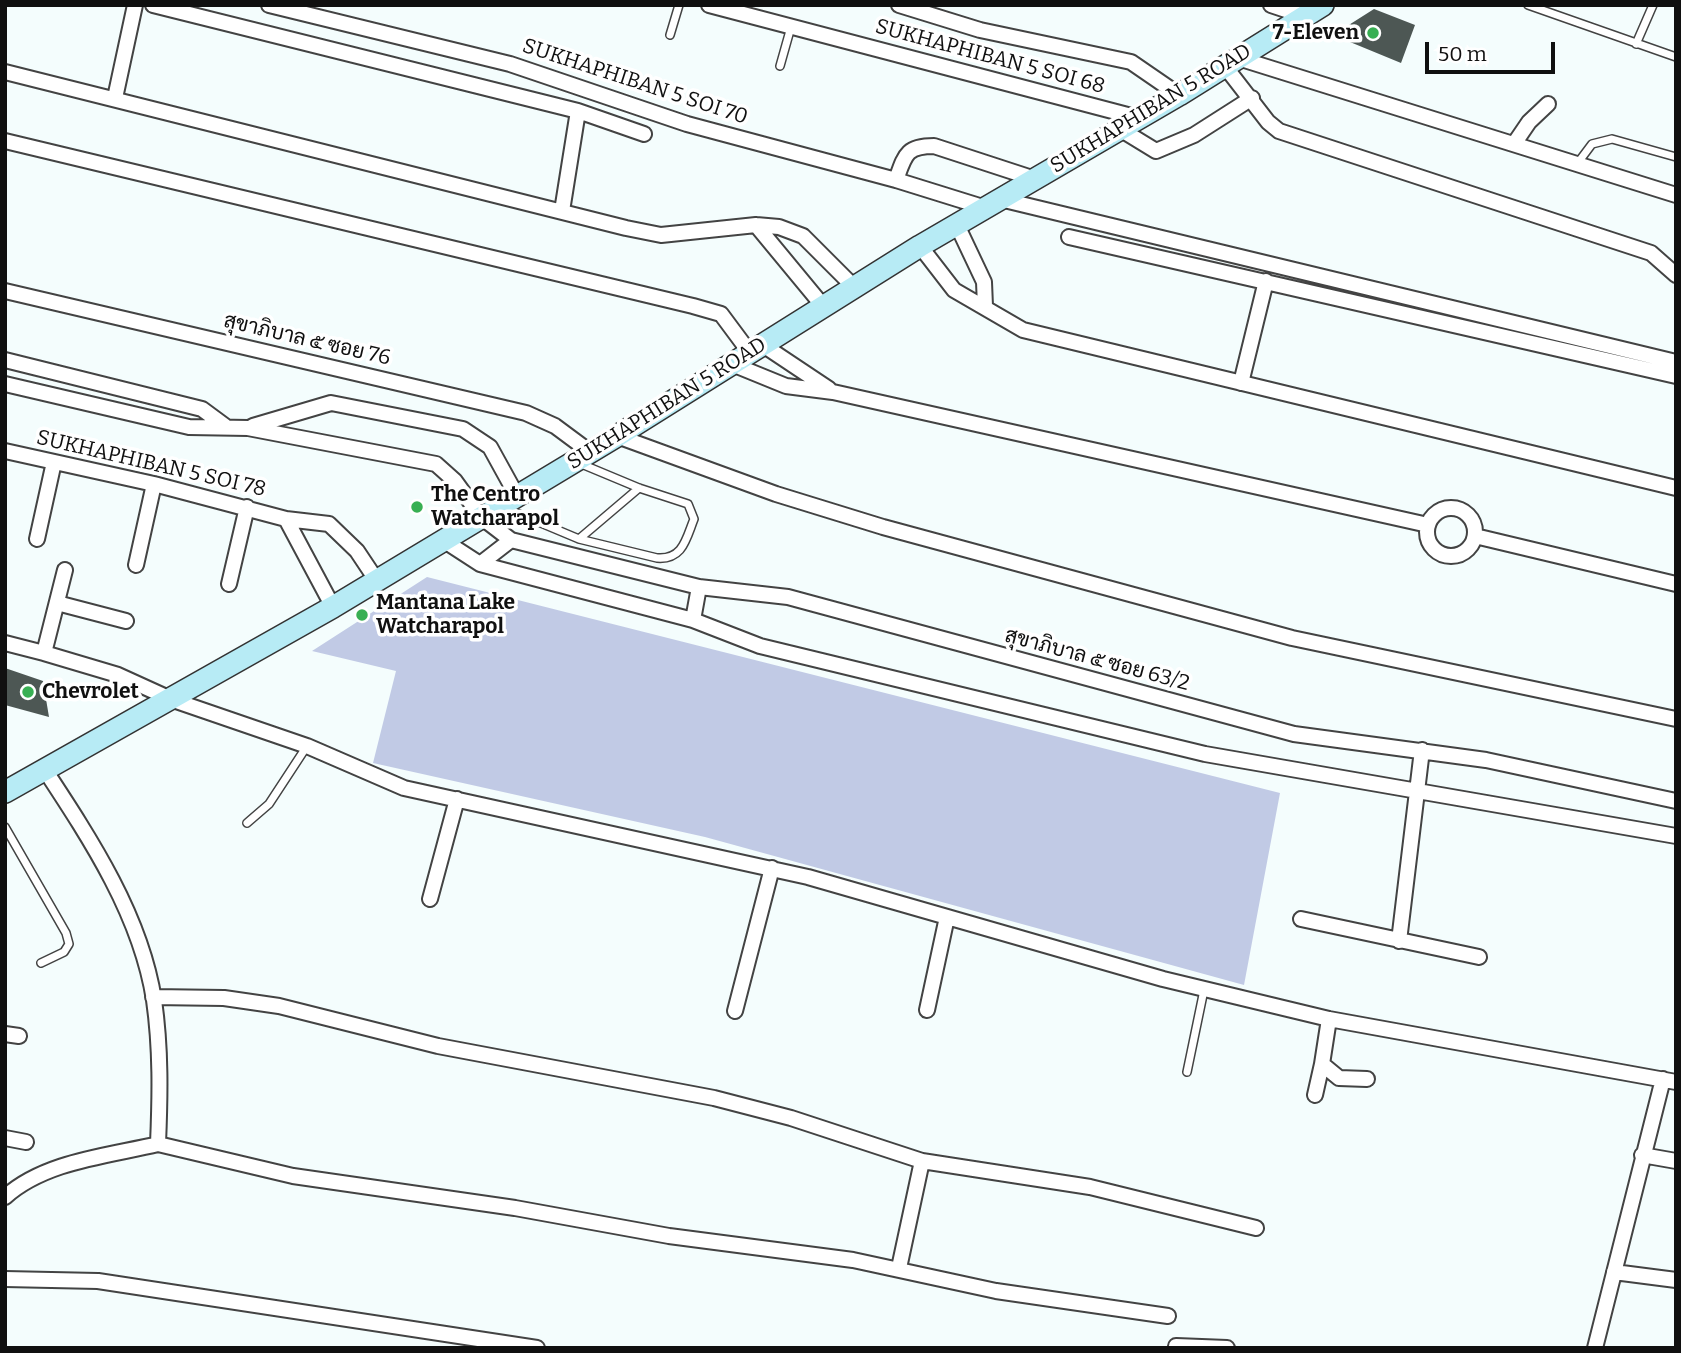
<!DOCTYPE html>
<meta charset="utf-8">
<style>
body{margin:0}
#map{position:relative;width:1681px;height:1353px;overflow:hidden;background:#f4fdfd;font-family:Bitter,serif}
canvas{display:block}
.frame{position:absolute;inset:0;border:7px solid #101010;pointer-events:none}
.scale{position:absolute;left:1425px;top:42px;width:130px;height:32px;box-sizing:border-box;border:4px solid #101010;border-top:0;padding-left:9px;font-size:21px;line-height:24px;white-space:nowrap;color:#101010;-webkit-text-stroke:5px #fff;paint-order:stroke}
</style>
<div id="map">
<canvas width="1681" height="1353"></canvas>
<div class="frame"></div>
<div class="scale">50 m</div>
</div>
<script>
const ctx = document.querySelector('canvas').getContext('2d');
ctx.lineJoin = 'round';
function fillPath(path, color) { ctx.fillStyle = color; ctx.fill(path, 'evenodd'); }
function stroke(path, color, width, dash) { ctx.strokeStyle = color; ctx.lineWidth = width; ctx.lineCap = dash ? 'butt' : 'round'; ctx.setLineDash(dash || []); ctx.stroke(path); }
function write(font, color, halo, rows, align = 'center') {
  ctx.font = font + ' Bitter,Sarabun,serif'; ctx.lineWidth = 7; ctx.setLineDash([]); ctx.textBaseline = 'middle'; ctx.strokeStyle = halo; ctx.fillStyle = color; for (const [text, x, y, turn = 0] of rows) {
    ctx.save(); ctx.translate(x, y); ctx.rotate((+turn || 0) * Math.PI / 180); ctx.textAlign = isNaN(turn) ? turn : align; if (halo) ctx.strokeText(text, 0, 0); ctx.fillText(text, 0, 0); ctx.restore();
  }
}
fillPath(new Path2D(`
 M427 577 1280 793 1244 985 705 837 373 763 396 671 312 651Z`), '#c1cae5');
fillPath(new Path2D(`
 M1374 9 1415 25 1401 63 1333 35Z
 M5 668 43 681 49 717 5 705Z`), '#4d5754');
const lane = new Path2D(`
 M1528 5 1676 57
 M670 35 679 5
 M1636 44 1653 5
 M780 66 791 27
 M1577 164 1592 144 1612 139 1676 157
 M505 508 579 539 657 558C683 560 686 539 694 519L688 504 639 488 579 463
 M579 539 639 488
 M247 823 269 804 307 746
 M5 827 66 933 69 944 64 952 41 963
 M1187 1072 1204 990`);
const street = new Path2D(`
 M153 5 578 111 562 211
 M269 5 510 64 687 124 896 180 986 208
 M709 5 1139 118
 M899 5 980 30 1131 62 1179 95
 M1271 5 1304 16
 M1238 58 1676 195
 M1224 65 1268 122 1279 131 1651 253 1676 275
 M5 72 626 228 661 235 756 225 779 227 803 236 854 287
 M115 98 135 5
 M578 111 644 134
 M1120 129 1156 151 1194 135 1252 98
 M5 141 693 306 721 314 750 353
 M1514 144 1529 122 1548 104
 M896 180C905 155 906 146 934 146L1035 179
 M1000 199 1676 362
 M756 225 823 306
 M957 225 984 282 985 306
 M1069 237 1676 376
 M920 246 954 290 1023 330 1676 488
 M5 291 526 413 555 426 590 452
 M763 345 829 389
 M5 360 202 409 225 426
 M732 364 786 386 833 392 1428 525
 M1241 383 1266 281
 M5 384 189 427 248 428 436 464 455 481 481 517 511 540 699 587 788 597 1294 734 1486 760 1676 801
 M253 426 331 403 463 429 490 447 517 496
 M617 436 776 494 883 527 1292 638 1676 719
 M5 451 154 484 286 519 329 524 357 551 377 581
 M1427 532a24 24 0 1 1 48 0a24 24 0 1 1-48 0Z
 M286 519 333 607
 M1475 536 1676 584
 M37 539 54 462
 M443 540 480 564 693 620 760 646 1205 754 1676 836
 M480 564 511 540
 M136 565 154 484
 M65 570 44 653 118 675 173 700 307 746 404 788 808 877 1163 979 1329 1019 1676 1082
 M229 584 247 507
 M57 603 126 621
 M693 620 699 587
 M5 643 44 653
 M45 770C91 840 141 916 154 1000 161 1049 160 1096 158 1144L293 1176 515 1208 669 1236 853 1260 996 1291 1168 1316
 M430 899 457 799
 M1301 919 1479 957
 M1399 941 1422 750
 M153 997 224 998 279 1006 438 1046 714 1098 791 1118 922 1161 1090 1187 1256 1228
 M927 1010 947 917
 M735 1011 772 868
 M1329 1019 1322 1064 1339 1078 1367 1079
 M5 1034 19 1036
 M1315 1095 1322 1064
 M5 1138 26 1142
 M1642 1155 1676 1161
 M5 1197C45 1161 108 1156 158 1144
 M899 1268 922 1161
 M1614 1272 1676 1280
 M5 1279 98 1281 537 1348
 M1176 1346 1227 1348
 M1595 1348 1663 1079`);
const secondary = new Path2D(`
 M5 792 333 607 617 436 920 246 1179 95 1323 5`);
stroke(lane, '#434343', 10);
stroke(street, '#434343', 18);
stroke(secondary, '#323232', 24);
stroke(lane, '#fff', 7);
stroke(street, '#fff', 14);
stroke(secondary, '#b7ebf5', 21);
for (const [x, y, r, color] of [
 [1373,33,7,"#38af53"],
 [417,507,7,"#38af53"],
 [362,615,7,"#38af53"],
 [28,692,7,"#38af53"]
]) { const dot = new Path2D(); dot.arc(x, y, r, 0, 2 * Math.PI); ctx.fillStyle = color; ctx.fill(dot); stroke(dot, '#fff', 2.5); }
write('bold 21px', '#101010', '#fff', [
 ["7-Eleven",1359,33,"right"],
 ["The Centro",431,495],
 ["Watcharapol",431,519],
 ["Mantana Lake",376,603],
 ["Watcharapol",376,627],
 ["Chevrolet",42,692]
], 'left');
write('21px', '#101010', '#fff', [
 ["SUKHAPHIBAN 5 SOI 68",990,57,15],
 ["SUKHAPHIBAN 5 SOI 70",635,82,18],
 ["SUKHAPHIBAN 5 ROAD",1151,109,-31],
 ["สุขาภิบาล ๕ ซอย 76",307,340,13],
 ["SUKHAPHIBAN 5 ROAD",667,404,-32],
 ["SUKHAPHIBAN 5 SOI 78",151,464,13],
 ["สุขาภิบาล ๕ ซอย 63/2",1097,660,15]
]);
</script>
